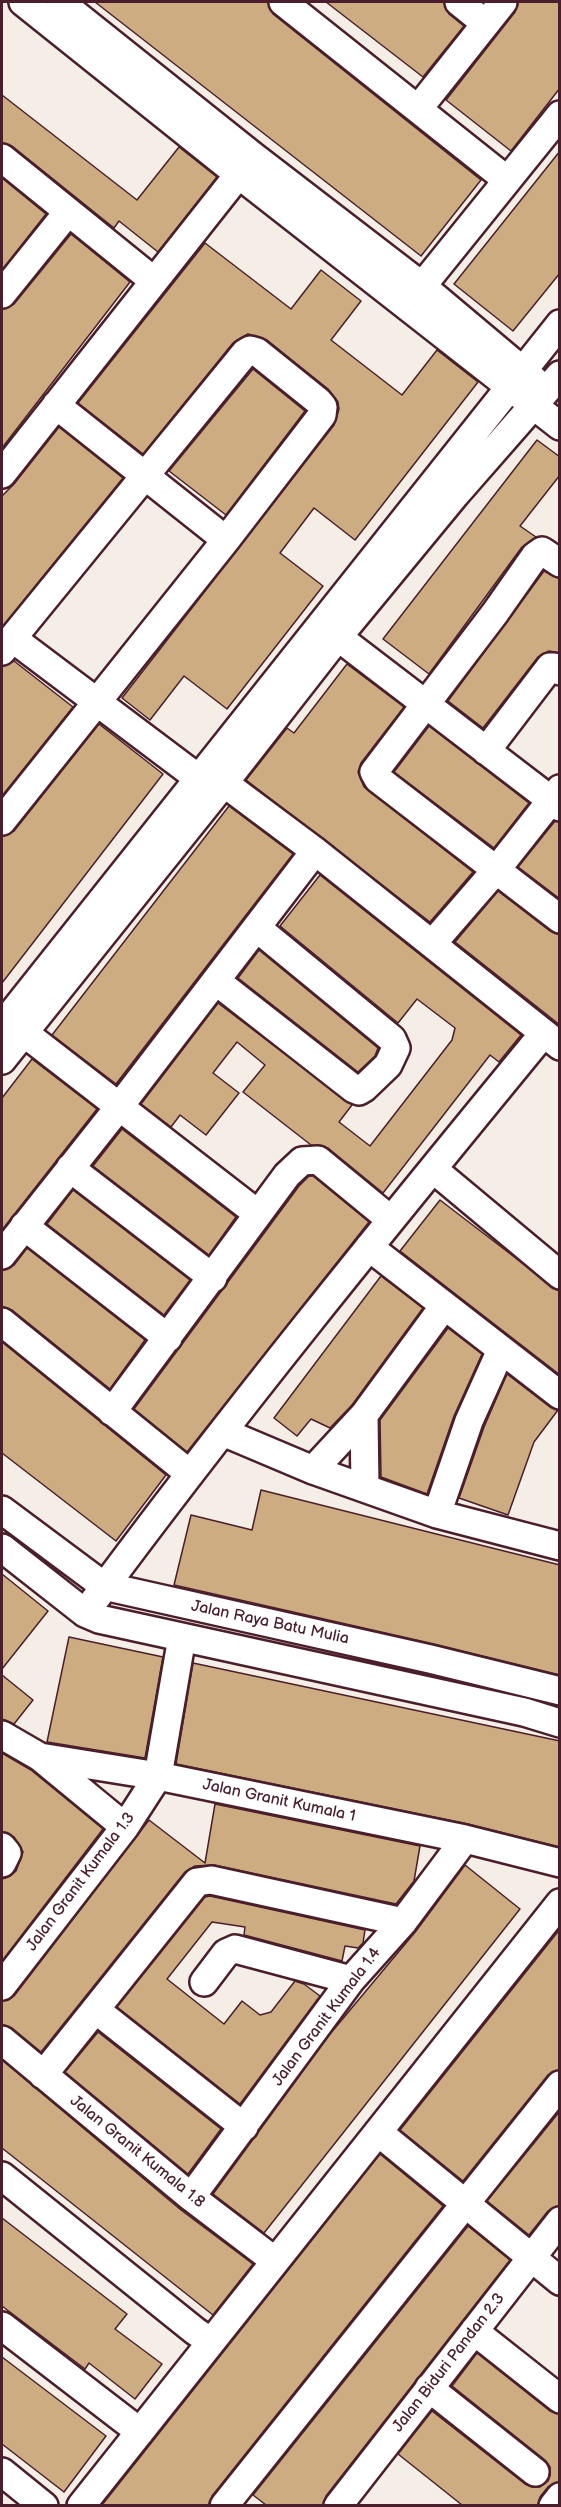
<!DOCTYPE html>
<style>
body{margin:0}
#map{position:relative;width:561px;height:2507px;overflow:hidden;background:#f5eee6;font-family:"Balsamiq Sans",sans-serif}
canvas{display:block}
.frame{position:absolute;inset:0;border:3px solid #4a1f2b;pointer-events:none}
</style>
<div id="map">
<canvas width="561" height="2507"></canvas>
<div class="frame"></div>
</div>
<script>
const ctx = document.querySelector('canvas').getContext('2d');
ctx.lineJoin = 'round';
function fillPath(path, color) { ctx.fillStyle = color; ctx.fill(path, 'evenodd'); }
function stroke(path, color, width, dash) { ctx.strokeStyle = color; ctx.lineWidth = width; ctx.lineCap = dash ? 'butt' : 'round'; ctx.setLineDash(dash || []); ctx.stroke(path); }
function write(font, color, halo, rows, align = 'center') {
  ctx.font = font + ' "Balsamiq Sans",sans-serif'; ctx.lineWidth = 4.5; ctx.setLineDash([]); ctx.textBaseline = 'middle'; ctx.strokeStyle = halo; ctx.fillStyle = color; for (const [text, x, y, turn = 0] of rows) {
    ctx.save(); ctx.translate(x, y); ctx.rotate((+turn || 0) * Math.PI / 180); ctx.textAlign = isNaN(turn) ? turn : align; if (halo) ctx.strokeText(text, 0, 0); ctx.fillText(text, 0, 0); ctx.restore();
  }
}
const building = new Path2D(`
 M95 2H268L273 14 481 180 421 256Z
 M326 2H444L449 14 464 26 423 77Z
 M518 2H560V88L511 151 446 100 515 12Z
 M2 95 137 200 179 147 217 177 158 252 119 221 114 228 12 146 2 143Z
 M560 151V273L513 331 454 284Z
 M2 178 46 214 2 270Z
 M71 234 130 282 2 448V309L14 304Z
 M205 243 291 309 321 270 361 301 331 340 402 395 437 350 478 382 355 540 314 508 280 553 323 586 227 709 184 676 150 720 122 698 334 425 339 409 338 402 328 389 267 340 248 334 233 343 143 454 78 403Z
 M253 369 305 411 226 515 169 471Z
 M59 427 123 478 2 627V496L14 484Z
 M537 440 560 457V475L520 526 536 537 522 547 429 674 383 639Z
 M544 571 560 579V653L549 651 538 657 483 728 448 701Z
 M14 661 73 707 2 796V666Z
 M347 664 404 707 361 763 358 772 364 787 473 872 430 922 246 780 287 728 294 733Z
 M99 724 163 774 2 983V836L14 831Z
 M429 726 529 803 494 848 394 772Z
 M229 806 293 854 116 1084 52 1035Z
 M555 821 560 822V899L518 867Z
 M320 875 521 1035 499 1062 490 1055 383 1193 328 1148 311 1145 243 1092 265 1065 237 1042 213 1073 239 1093 206 1135 180 1115 171 1127 141 1104 218 1003 352 1105 339 1122 370 1146 452 1040 455 1028 417 999 398 1023 280 926Z
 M498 891 550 931 560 934V1025L455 942Z
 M259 950 378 1048 375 1056 358 1072 238 978Z
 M32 1059 97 1109 2 1230V1098Z
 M122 1129 236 1217 209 1255 93 1166Z
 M309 1176H313L369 1222 187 1452 134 1409 299 1186Z
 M73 1190 190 1280 164 1315 47 1224Z
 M440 1200 560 1292V1375L400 1251Z
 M27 1248 145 1340 110 1389 12 1310 2 1307V1270L14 1265Z
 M381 1276 423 1308 352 1405 330 1428 311 1419 297 1436 274 1418Z
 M448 1328 482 1354 454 1416 427 1494 381 1477 380 1420Z
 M2 1342 166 1475 116 1541 2 1453Z
 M507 1374 550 1407 558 1410 534 1442 508 1515 459 1498 484 1427Z
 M261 1490 560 1565V1675L434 1644 174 1585 191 1515 252 1530Z
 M2 1574 48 1611 2 1669Z
 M69 1637 163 1657 145 1758 47 1742Z
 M193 1663 560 1741V1847L468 1824 176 1764Z
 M2 1675 33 1700 14 1724 2 1719Z
 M2 1753 31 1770 103 1829 2 1961V1879L10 1876 16 1871 23 1852 14 1837 2 1832Z
 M215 1804 420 1846 414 1881 396 1904 214 1865 195 1866 185 1872 41 2052 12 2028 2 2025V2001L8 2000 14 1996 149 1820 205 1863Z
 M465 1865 520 1909 264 2233 213 2194 330 2034 416 1931Z
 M210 1896 365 1930 363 1943 358 1948 345 1946 342 1961 244 1935 245 1927 212 1922 167 1979 224 2024 242 2001 260 2015 271 2012 295 1981 304 1984 320 1996 240 2104 117 2007 205 1897Z
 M560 1929V2070L548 2075 463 2181 400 2130Z
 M98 2032 221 2129 188 2174 65 2072Z
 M2 2060 181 2210 253 2264 213 2315 2 2148Z
 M560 2111V2206L548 2211 529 2235 487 2201Z
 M380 2154 443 2206 212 2496 209 2505H102Z
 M2 2218 127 2314 115 2329 162 2364 135 2399 89 2363 85 2369 2 2306Z
 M468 2226 510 2260 326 2496 323 2505H266L253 2495Z
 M477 2353 550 2411 560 2414V2482L548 2487 540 2497 538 2505H462L398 2454 432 2411 525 2484 532 2487H540L548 2481 550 2475V2467L545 2460 452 2386Z
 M2 2357 106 2436 64 2492 2 2444Z`);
fillPath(building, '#ccac80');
stroke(building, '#4a1f2b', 1.5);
const minor = new Path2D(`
 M23 2 238 174 560 426
 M60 2 253 156 422 286 535 381
 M283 2 507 180
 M459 2 485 23
 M418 109 503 2
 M2 158 154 281
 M2 294 68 212
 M410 301 560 115
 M56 405 226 540
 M2 474 250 160
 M560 563 542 551 535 556 495 613 374 772 378 779 560 919
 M338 637 560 807
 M12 638 198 778 224 783 315 851 560 1046
 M2 651 245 353 250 350 257 352 318 401 323 407 322 415 226 540 2 821
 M486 751 550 667H554L560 671
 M432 944 497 869 560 789
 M216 981 354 1089 359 1091 364 1088 388 1065 396 1048 392 1039 257 928
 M2 1026 560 324
 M23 1032 258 1214
 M2 1060 224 783 338 637 455 495 560 375
 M70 1168 213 1278
 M433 1169 560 1275
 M24 1226 168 1338
 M369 1247 560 1395
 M2 1255 119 1107 315 851
 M2 1322 190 1474
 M112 1412 287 1175 302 1161 318 1160 391 1220
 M364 1415 365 1488
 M223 1432 313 1470 437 1514 560 1546
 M313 1470 364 1415 444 1306
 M2 1510 104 1586 430 1659 560 1691
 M437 1514 469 1421 501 1350
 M2 1548 85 1613 99 1619 524 1712 560 1723
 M85 1613C231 1415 387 1224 543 1034
 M2 1735 40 1757 158 1776 465 1839 560 1863
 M40 1757 125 1827
 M2 1847 7 1853 2 1863
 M204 1982 226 1953 235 1949 351 1980
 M2 1986 125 1827 158 1776 182 1637
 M96 2010 244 2127
 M2 2040 191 2197 275 2261
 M43 2075 197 1882 211 1880 403 1922
 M378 2132 560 2281
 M2 2176 195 2331 211 2342
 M191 2197 351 1980 403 1922 465 1839
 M2 2326 140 2432
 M474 2331 560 2399
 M429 2388 535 2472
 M2 2472 44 2506
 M81 2506 560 1903
 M224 2506 560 2085
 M338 2506 560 2221
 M553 2506 560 2497`);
stroke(minor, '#4a1f2b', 32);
stroke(minor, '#fff', 27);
write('16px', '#4a1f2b', '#fff', [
 ["Jalan Raya Batu Mulia",270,1623,12],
 ["Jalan Granit Kumala 1",279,1801,12],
 ["Jalan Granit Kumala 1.3",81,1882,-53],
 ["Jalan Granit Kumala 1.4",327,2017,-53],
 ["Jalan Granit Kumala 1.8",137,2152,39],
 ["Jalan Biduri Pandan 2.3",449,2363,-52]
]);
</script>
